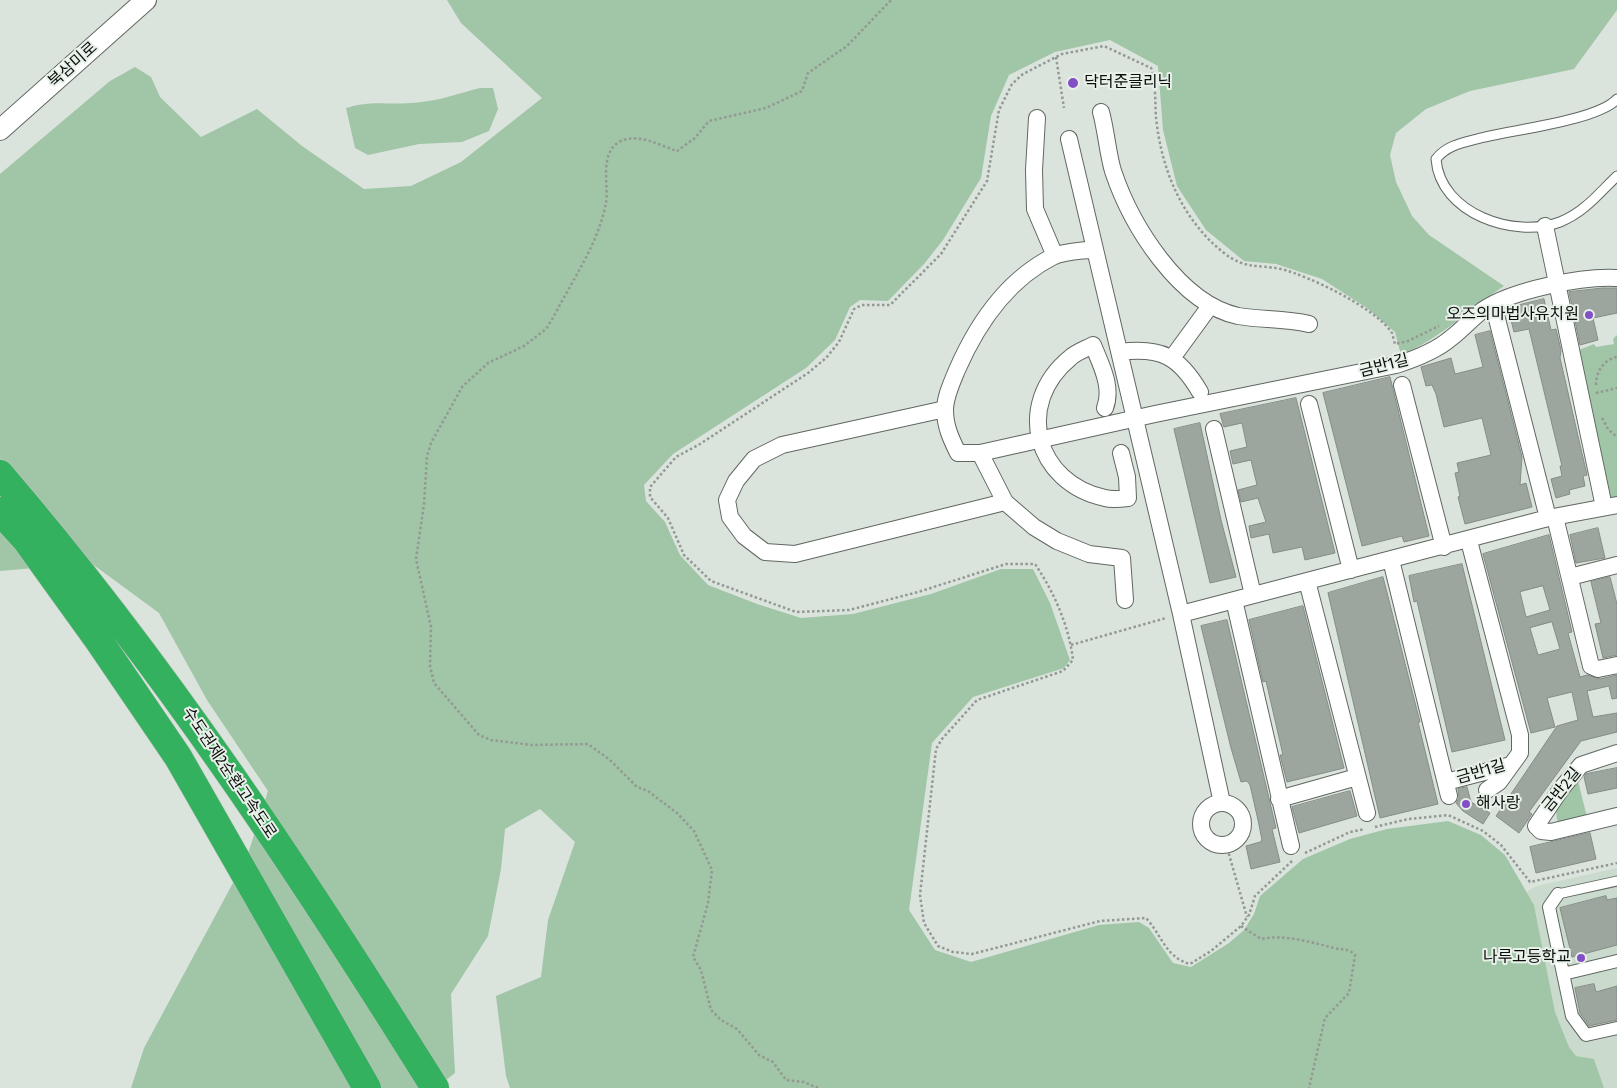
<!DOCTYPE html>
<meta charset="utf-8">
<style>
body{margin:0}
canvas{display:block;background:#dae3dc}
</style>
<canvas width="1617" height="1088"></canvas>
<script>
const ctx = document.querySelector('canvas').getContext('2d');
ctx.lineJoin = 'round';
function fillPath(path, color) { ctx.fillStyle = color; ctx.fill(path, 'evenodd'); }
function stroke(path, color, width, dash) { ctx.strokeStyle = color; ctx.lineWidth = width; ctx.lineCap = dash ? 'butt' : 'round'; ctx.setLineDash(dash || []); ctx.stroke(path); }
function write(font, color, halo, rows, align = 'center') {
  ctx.font = font + ' "Fira Sans Condensed","Noto Sans KR",sans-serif'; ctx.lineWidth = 4; ctx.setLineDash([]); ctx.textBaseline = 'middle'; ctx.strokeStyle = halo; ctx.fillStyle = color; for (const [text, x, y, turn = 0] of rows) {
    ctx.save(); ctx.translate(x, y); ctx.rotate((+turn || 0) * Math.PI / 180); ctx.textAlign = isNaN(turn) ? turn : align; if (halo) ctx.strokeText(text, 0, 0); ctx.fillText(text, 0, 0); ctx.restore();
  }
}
fillPath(new Path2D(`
 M1617 868V1088H1604L1594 1059 1576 1056 1569 1047 1555 1012 1534 905 1526 892 1537 886Z`), '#cadacd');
fillPath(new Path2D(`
 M447 0H1617V10L1574 69 1470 91 1426 109 1396 133 1390 155 1396 182 1412 216 1429 235 1504 286C1468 310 1441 338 1401 355L1395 332 1367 308 1322 279 1276 264 1244 261 1206 230 1177 186 1163 130 1158 66 1110 40 1055 52 1009 75 991 116 981 178 943 240 924 264 888 301 860 300 850 307 835 340 806 368 673 454 644 485 646 501 665 522 680 555 708 585 757 604 801 618 853 614 931 594 1001 569H1033L1050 603 1070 660 1064 668 973 697 932 743 909 910 935 950 971 962 1099 925 1139 922 1149 928 1173 963 1191 967 1229 943 1244 930 1254 914 1260 896 1303 859 1350 839 1387 829 1448 821 1481 835 1505 855 1534 905 1555 1012 1569 1047 1576 1056 1594 1059 1604 1088H510L506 1076 496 996 541 977 548 920 575 842 540 809 505 829 501 869 488 936 451 994 455 1073 436 1088H131L144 1048 247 857 268 791 207 700 159 613 91 563 0 571V174L110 81 135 67 151 77 160 97 201 137 257 109 302 146 364 189 411 186 461 162 542 98 461 23Z
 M480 88H493L498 109 489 131 462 142 419 144 368 155 355 148 346 108C372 100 385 105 411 103 435 102 457 94 480 88Z
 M1617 335V498L1610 499 1574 352 1594 344 1596 347 1614 344 1613 339Z
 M1578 781 1587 817 1561 824 1557 820 1556 810Z`), '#a1c5a7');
const building = new Path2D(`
 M1603 288H1617V313L1593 318 1598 340 1580 345 1569 292Z
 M1544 299 1551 330 1556 329 1561 350 1560 358 1587 475 1583 476 1585 486 1569 490 1570 494 1556 498 1551 479 1562 476 1560 466H1562L1529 329 1514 332 1508 308Z
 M1490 331 1522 457 1520 485 1526 483 1532 507 1465 524 1458 497 1460 496 1455 473 1459 472 1457 463 1491 455 1482 418 1444 427 1436 394 1432 385 1426 386 1421 367 1451 358 1455 374 1483 367 1475 335Z
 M1390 377 1429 536 1404 542 1402 536 1362 546 1323 393Z
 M1296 398 1335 553 1305 560 1302 547 1273 553 1269 534 1251 538 1249 526 1266 522 1258 498 1241 502 1238 490 1257 485 1251 460 1233 464 1230 451 1247 447 1242 423 1224 427 1220 414Z
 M1200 423 1221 520 1236 577 1210 583 1174 429Z
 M1598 528 1605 558 1576 563 1570 535Z
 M1549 535 1572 632 1568 633 1580 677 1587 675 1600 679 1617 675V698L1612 699 1609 686 1587 691 1593 717 1617 713V732L1581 741 1529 812 1532 814 1519 833 1496 816 1557 726 1578 720 1572 692 1547 698 1555 727 1531 733 1483 554ZM1543 586 1550 610 1526 617 1520 592ZM1552 622 1560 649 1538 655 1530 628Z
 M1462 564 1505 740 1452 752 1417 601 1414 602 1409 576Z
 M1383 577 1420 722H1418L1438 804 1380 818 1328 593Z
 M1610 577 1617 604V655L1603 658 1595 624 1601 623 1591 582Z
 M1303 606 1344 768 1287 782 1280 755H1283L1266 681 1263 682 1249 620Z
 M1227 620 1276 828 1272 829 1280 862 1251 869 1246 846 1260 842 1262 840 1258 820 1250 785 1247 781 1241 782 1231 748 1201 626Z
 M1617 768V788L1588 794 1584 777 1586 774Z
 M1467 787 1471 802 1490 813 1483 824 1463 811 1456 803 1459 798 1458 789Z
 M1350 791 1357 816 1299 833 1292 807Z
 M1590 833 1596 859 1536 873 1530 847Z
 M1606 896 1607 900 1617 898V945L1572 957 1560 908Z
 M1594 984 1596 992 1617 986V1020L1589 1026 1580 1013 1575 988Z`);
fillPath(building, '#9ca59e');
stroke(building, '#858d87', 1);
const service = new Path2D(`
 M1617 99C1597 121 1509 130 1477 139 1461 143 1446 146 1436 159 1440 214 1515 239 1560 222 1585 212 1599 193 1617 176
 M1558 894 1617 881`);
const pedestrian = new Path2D(`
 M1558 894 1549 907 1572 1016 1586 1035 1617 1028
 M1563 974 1617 961`);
const minor = new Path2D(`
 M1101 112C1106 130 1108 155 1113 171 1131 225 1179 303 1238 316 1261 320 1285 318 1309 324
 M1037 118 1034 170 1035 209 1055 256
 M1069 139 1181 614 1222 803
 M1545 226 1604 507
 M1095 249C1083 251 1065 251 1054 256 1008 279 977 324 957 370 952 382 945 397 945 410 945 426 951 439 958 453H980L1155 414 1396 365C1415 359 1436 351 1451 338 1462 330 1472 318 1483 310 1512 290 1582 276 1617 278
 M1497 319 1548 518
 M1120 352C1161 347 1179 356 1200 392
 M1172 358 1210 306
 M1402 385 1444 547
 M1309 404 1351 570
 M1105 408C1113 387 1101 365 1093 345 1086 349 1076 352 1070 358 1014 404 1035 483 1105 498 1112 500 1120 499 1128 498L1127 477 1121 453
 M945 409 782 445 754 459 736 481 727 500 730 517 744 536 765 552 795 554 1005 502
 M1214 429 1253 595
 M980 453 1005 502 1034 527 1057 541 1089 554 1122 558 1125 600
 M1555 517 1591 666 1598 669 1617 665
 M1469 541 1520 735V753L1499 782 1487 790
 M1391 560 1449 796
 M1570 577 1617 565
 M1307 581 1367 813
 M1234 600 1291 846
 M1181 614 1548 518 1617 505
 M1617 753 1581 765 1561 789 1536 826 1541 831 1551 832 1617 816
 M1446 782 1511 765
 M1279 799 1357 777
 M1201 824a21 21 0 1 1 42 0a21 21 0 1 1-42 0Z`);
const tertiary = new Path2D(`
 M0 130 146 0`);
const motorway = new Path2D(`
 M0 474C164 665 302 875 435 1088
 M0 511 27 541 99 641 178 757 367 1088`);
stroke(service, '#606861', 11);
stroke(pedestrian, '#606861', 14);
stroke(minor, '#606861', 18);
stroke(tertiary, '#606861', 22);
stroke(motorway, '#c0c0c0', 29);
stroke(new Path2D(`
 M1056 57 1064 108
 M1596 385C1596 372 1603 360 1617 357
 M1596 393 1617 388
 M1602 418 1608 429 1617 437
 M1071 645 1166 618
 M1375 827 1408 819 1448 815 1483 831 1501 845 1530 882 1617 863
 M1226 844 1247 917
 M1305 853 1350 832 1365 829
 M1292 861 1255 896 1249 915 1241 926 1211 951 1190 964C1166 958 1161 934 1146 918L1100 921 972 954 953 952 938 946 924 923 920 895 936 749 942 739 977 700 1063 671 1073 660C1069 626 1054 592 1035 564H1006L918 592 849 610 796 612 711 581 684 555 668 518 650 497V487L676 457 700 444 808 373 826 358 839 342 854 309 862 305H890L941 254 987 181 999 110 1012 84 1023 74 1062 54 1104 46 1151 68C1156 77 1155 105 1156 117 1161 169 1182 220 1224 253 1246 270 1257 264 1281 269 1309 276 1376 308 1392 333 1393 336 1394 341 1395 344L1408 341 1439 326
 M1241 926 1261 939C1285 934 1310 942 1334 948 1343 950 1348 948 1355 955L1349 993 1325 1018 1309 1088
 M818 1088 804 1082 786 1080 773 1062 759 1055 737 1029 721 1020 711 1010 701 970 693 957 708 903 712 870 694 831 677 813 648 791 637 787 610 760 588 744 532 745 491 740 479 735 434 683 430 666 431 627 416 559 424 504 427 456 431 443 462 387 488 363 524 346 546 329 553 318C572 280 598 245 606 203 609 185 599 154 619 142 637 132 659 145 677 151L695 138 709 121 766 108 802 91 808 73 847 46 891 0`), '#929993', 2.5, [2.5, 2.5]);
stroke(service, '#fff', 9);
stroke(pedestrian, '#fff', 12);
stroke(minor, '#fff', 16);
stroke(tertiary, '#fff', 20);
stroke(motorway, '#34b15e', 28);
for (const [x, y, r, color] of [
 [1073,83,6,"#834fc7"],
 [1589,315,5,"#834fc7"],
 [1466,804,5,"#834fc7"],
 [1581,958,5,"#834fc7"]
]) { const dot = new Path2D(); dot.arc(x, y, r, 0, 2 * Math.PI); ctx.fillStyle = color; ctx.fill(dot); stroke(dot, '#e8f1e9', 2); }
write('16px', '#0b0e0b', '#e8f1e9', [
 ["북삼미로",73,65,-42],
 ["금반1길",1384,366,-14],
 ["금반1길",1481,772,-16],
 ["수도권제2순환고속도로",229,773,56],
 ["금반2길",1562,790,-51]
]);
write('16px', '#0b0e0b', '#e8f1e9', [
 ["닥터준클리닉",1084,83],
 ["오즈의마법사유치원",1579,315,"right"],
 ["해사랑",1476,804],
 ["나루고등학교",1571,958,"right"]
], 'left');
</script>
